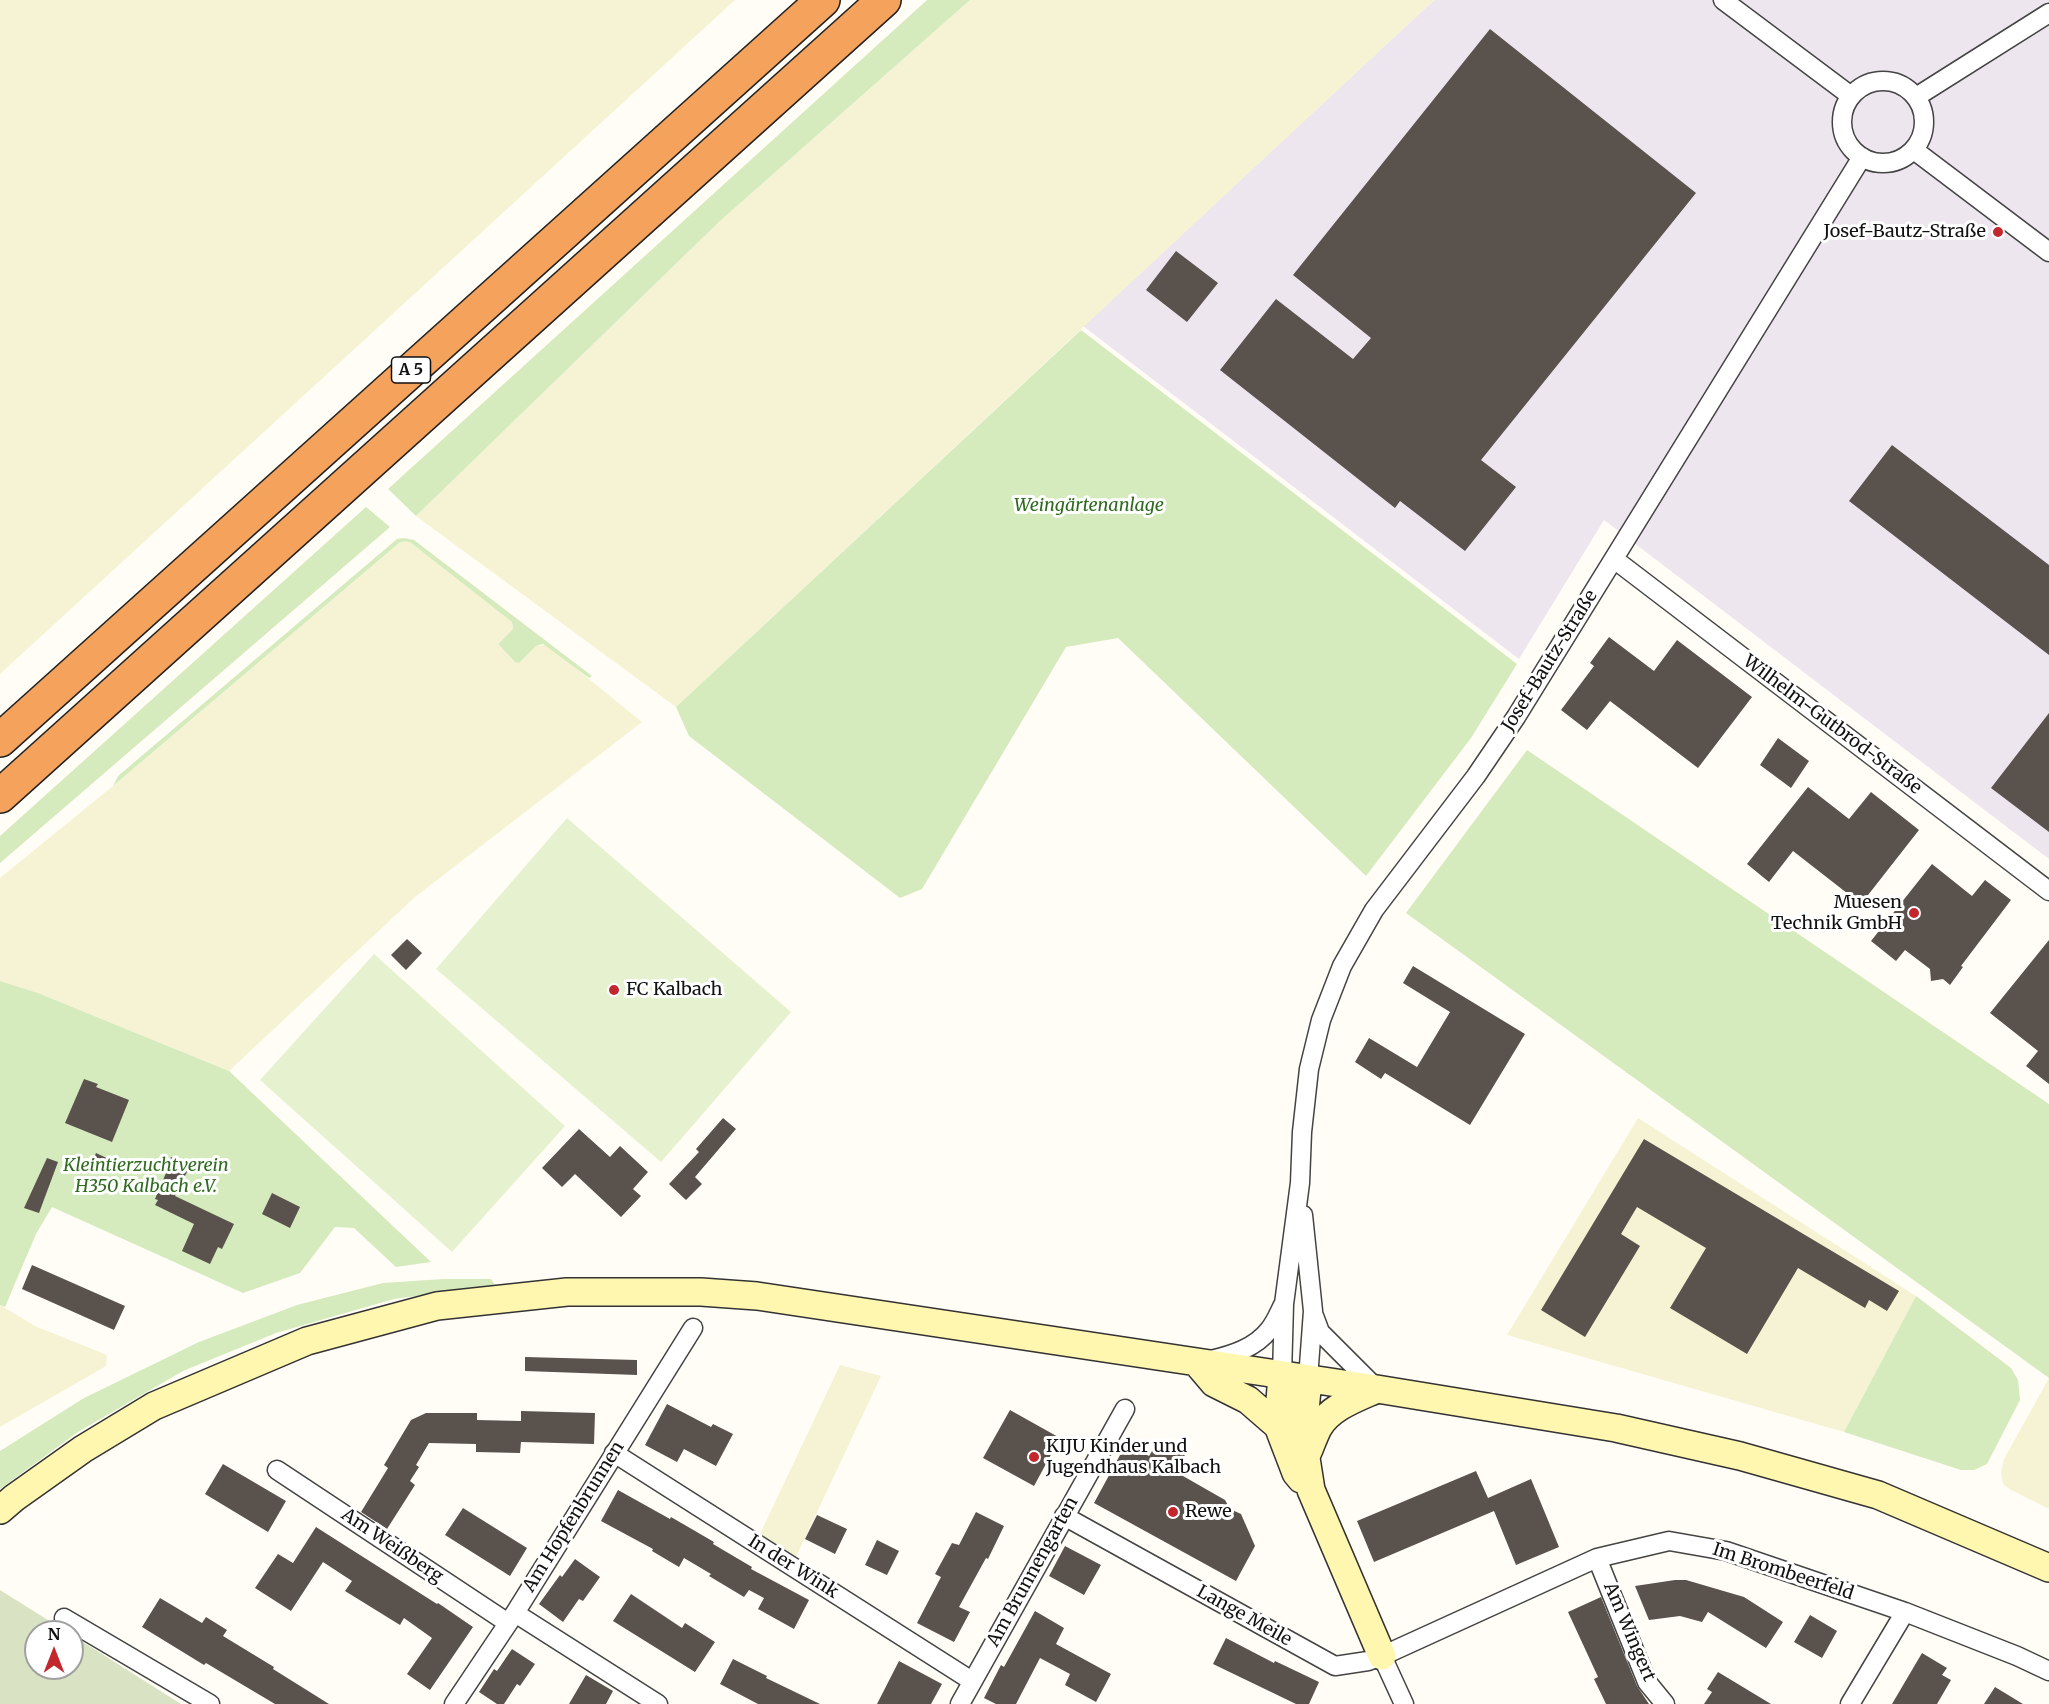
<!DOCTYPE html>
<meta charset="utf-8">
<style>
body{margin:0}
#map{position:relative;width:2049px;height:1704px;overflow:hidden;background:#fffdf5;font-family:Merriweather,serif}
canvas{display:block}
.north{position:absolute;left:24px;top:1620px;width:60px;height:60px;box-sizing:border-box;background:#fff;border:2px solid #a0a0a0;border-radius:50%;rotate:0deg;font-size:16px;font-weight:700;line-height:24px;text-align:center;color:#111}
.north::after{content:'';display:block;margin:auto;width:21px;height:27px;background:#c4262e;clip-path:polygon(50% 0,100% 100%,50% 72%,0 100%)}
</style>
<div id="map">
<canvas width="2049" height="1704"></canvas>
<div class="north">N</div>
</div>
<script>
const ctx = document.querySelector('canvas').getContext('2d');
ctx.lineJoin = 'round';
function fillPath(path, color) { ctx.fillStyle = color; ctx.fill(path, 'evenodd'); }
function stroke(path, color, width, dash) { ctx.strokeStyle = color; ctx.lineWidth = width; ctx.lineCap = dash ? 'butt' : 'round'; ctx.setLineDash(dash || []); ctx.stroke(path); }
function write(font, color, halo, rows, align = 'center') {
  ctx.font = font + ' Merriweather,serif'; ctx.lineWidth = 6; ctx.setLineDash([]); ctx.textBaseline = 'middle'; ctx.strokeStyle = halo; ctx.fillStyle = color; for (const [text, x, y, turn = 0] of rows) {
    ctx.save(); ctx.translate(x, y); ctx.rotate((+turn || 0) * Math.PI / 180); ctx.textAlign = isNaN(turn) ? turn : align; if (halo) ctx.strokeText(text, 0, 0); ctx.fillText(text, 0, 0); ctx.restore();
  }
}
fillPath(new Path2D(`
 M1434 0H2049V859L1604 520 1519 659 1083 326Z`), '#eee6ef');
fillPath(new Path2D(`
 M0 0H735L0 674Z
 M970 0H1434L676 707 416 516 720 221Z
 M405 541 411 543 512 622 513 629 498 644 515 662 519 663 536 646 547 645 642 722 415 897 229 1071 38 993 0 981V878L113 786 399 543Z
 M1638 1118 1916 1296 1844 1432 1507 1335Z
 M0 1305 35 1326 107 1355 106 1366 0 1427Z
 M840 1365 881 1376 795 1559 759 1536Z
 M2049 1378V1509L2011 1490 2003 1484 2001 1472 2004 1459Z`), '#f6f3d4');
fillPath(new Path2D(`
 M927 0H970L720 221 416 516 388 489Z
 M1081 330 1517 664 1471 738 1366 876 1118 638 1066 647 922 889 900 898 689 736 676 707Z
 M366 507 390 527 0 863V836Z
 M404 538 414 540 592 676 589 678 543 644 536 646 519 663 515 662 498 644 513 629 512 622 411 543 405 541 399 543 113 786 118 776 397 539Z
 M1527 750 2049 1104V1378L1406 913Z
 M0 981 38 993 229 1071 431 1262 396 1267 354 1228 335 1227 300 1273 243 1293 52 1207 36 1234 5 1307 0 1305Z
 M443 1279H491L495 1285 394 1299 276 1333 183 1371 78 1432 0 1489V1451L84 1398 199 1342 297 1305 383 1283Z
 M1916 1296 2011 1368 2018 1380 2020 1400 1987 1464 1974 1470H1961L1844 1432Z`), '#d5ebbd');
fillPath(new Path2D(`
 M0 1590 67 1632H36V1668H72V1635L181 1704H0Z`), '#d9e3c4');
fillPath(new Path2D(`
 M567 818 791 1012 661 1162 436 969Z
 M374 954 565 1126 452 1252 260 1080Z`), '#e6f2cf');
fillPath(new Path2D(`
 M1490 29 1696 193 1481 460 1516 487 1465 551 1400 501 1395 508 1220 370 1276 299 1353 359 1371 338 1293 275Z
 M1176 251 1218 283 1187 322 1146 290Z
 M1892 445 2049 565V655L1849 501Z
 M1609 637 1654 671 1677 640 1752 697 1698 768 1610 701 1587 730 1561 710 1594 666 1590 663Z
 M2049 713V832L1991 788Z
 M1778 738 1809 761 1791 788 1760 765Z
 M1808 787 1849 819 1871 792 1919 830 1861 904 1793 851 1769 882 1747 864Z
 M1932 864 1972 896 1985 880 2011 900 1961 966 1963 967 1950 985 1943 979 1931 981 1930 969 1905 950 1896 961 1871 941Z
 M407 939 422 953 406 970 391 955Z
 M2049 940V1084L2026 1066 2038 1051 1990 1013Z
 M1413 966 1525 1034 1470 1125 1385 1073 1381 1079 1355 1062 1369 1038 1417 1067 1450 1012 1403 983Z
 M84 1079 98 1084 96 1087 129 1100 112 1142 65 1123Z
 M723 1118 736 1129 695 1177 702 1184 686 1200 669 1184 699 1152 696 1149Z
 M579 1129 610 1157 620 1146 648 1172 633 1189 641 1196 621 1217 575 1174 562 1187 542 1168Z
 M1644 1139 1899 1291 1887 1311 1869 1300 1865 1308 1798 1268 1747 1354 1670 1308 1706 1248 1637 1207 1621 1234 1640 1246 1585 1337 1541 1310Z
 M96 1153 111 1160 104 1174 90 1167Z
 M171 1157 190 1166 175 1196 234 1224 222 1249 218 1247 210 1264 182 1251 194 1224 155 1205 158 1200 155 1199 166 1173 164 1171Z
 M47 1158 58 1162 39 1213 24 1208Z
 M272 1193 300 1207 290 1228 262 1214Z
 M32 1265 125 1306 114 1330 22 1289Z
 M525 1357 637 1360V1375L525 1371Z
 M667 1404 711 1427 713 1424 733 1434 716 1466 684 1449 677 1462 645 1445Z
 M1010 1410 1060 1438 1034 1486 983 1458Z
 M521 1411 595 1413 594 1444 521 1442 520 1453 476 1452V1444L429 1443 416 1465 419 1467 410 1481 415 1485 387 1529 361 1512 388 1468 384 1465 411 1420 426 1413H477V1420L521 1421Z
 M1157 1443 1188 1449 1176 1472 1225 1500 1230 1509 1241 1514 1255 1546 1236 1581 1094 1503 1126 1444 1149 1456Z
 M223 1464 286 1501 268 1532 205 1494Z
 M1476 1471 1488 1498 1531 1479 1559 1547 1516 1565 1494 1511 1374 1562 1357 1521Z
 M618 1490 670 1519 671 1517 714 1542 713 1544 752 1567 751 1569 809 1600 794 1629 758 1609 764 1598 749 1590 744 1597 709 1576 711 1574 684 1558 679 1567 652 1551 653 1549 601 1521Z
 M463 1508 527 1548 510 1576 445 1535Z
 M976 1512 1004 1526 988 1559 986 1558 959 1607 970 1612 954 1642 917 1623 941 1577 935 1574 952 1543 959 1545Z
 M817 1515 847 1529 835 1554 805 1539Z
 M316 1527 437 1604 438 1603 473 1627 430 1690 407 1674 432 1638 404 1618 400 1625 345 1591 352 1581 323 1562 291 1611 255 1588 278 1554 293 1563Z
 M877 1540 899 1551 887 1575 865 1565Z
 M1065 1546 1101 1565 1084 1595 1049 1576Z
 M575 1559 600 1577 583 1601 579 1599 563 1622 539 1604 560 1575 562 1577Z
 M1675 1580H1686L1744 1597 1783 1622 1766 1648 1708 1612 1702 1622 1680 1616 1649 1620 1635 1586Z
 M631 1594 682 1628 685 1623 715 1642 695 1672 613 1621Z
 M1601 1597 1637 1686 1649 1704H1606L1594 1679 1598 1677 1568 1612Z
 M160 1598 202 1623 206 1617 227 1630 223 1636 274 1667 273 1669 329 1704H275L206 1663 204 1665 142 1627Z
 M1035 1611 1064 1628 1056 1644 1111 1674 1096 1702 1065 1685 1070 1674 1040 1658 1016 1704H996L984 1698 1001 1665 1004 1667Z
 M1810 1615 1837 1631 1822 1658 1794 1642Z
 M1226 1638 1274 1663 1275 1661 1319 1682 1309 1704H1296L1213 1664Z
 M512 1649 535 1664 520 1686 517 1684 504 1704H497L479 1692 494 1669 497 1671Z
 M1922 1653 1947 1668 1942 1675 1951 1680 1937 1704H1892Z
 M733 1659 767 1676 766 1678 820 1704H758L720 1684Z
 M899 1661 942 1684 931 1704H877Z
 M1718 1672 1771 1704H1704L1712 1692 1707 1689Z
 M586 1675 613 1691 606 1704H569Z
 M1995 1687 2023 1704H1984Z`), '#5a524d');
const street = new Path2D(`
 M1723 0 1851 96
 M1842 122a41 41 0 1 1 82 0a41 41 0 1 1-82 0Z
 M1916 97 2049 13
 M1914 150 2049 252
 M1614 559 2049 891
 M1303 1215 1313 1311 1308 1379
 M1314 1316 1320 1332 1377 1389
 M1211 1360C1232 1355 1255 1348 1269 1330 1275 1323 1279 1313 1283 1305
 M1282 1375 1284 1304 1300 1183 1302 1132 1309 1069 1321 1020 1342 966 1374 910 1476 776 1516 717 1862 157
 M614 1453 972 1681
 M277 1470 508 1623
 M1064 1516 1335 1666 1368 1661 1382 1656 1597 1558 1669 1541 1726 1551 1905 1612 2017 1656 2049 1671
 M1597 1558 1647 1682 1665 1704
 M515 1613 658 1704
 M64 1618 210 1704
 M1382 1656 1404 1704
 M454 1704 515 1613 693 1328
 M960 1704 1125 1409
 M1850 1704 1905 1612`);
const secondary = new Path2D(`
 M1197 1363 1214 1383 1248 1400 1278 1426
 M1282 1375 1278 1426 1296 1473 1301 1479
 M1308 1379 1304 1421 1306 1458 1311 1490 1382 1656
 M1307 1454C1311 1445 1314 1436 1318 1428 1330 1407 1357 1398 1377 1389
 M0 1510 14 1498 83 1449 154 1406 307 1341 437 1306 567 1292H701L757 1296 1377 1389 1616 1428 1740 1456 1878 1495 2049 1568`);
const highway = new Path2D(`
 M0 740 823 0
 M0 796 884 0`);
stroke(street, '#444', 21);
stroke(secondary, '#333', 30);
stroke(highway, '#222', 36);
stroke(street, '#fff', 18);
stroke(secondary, '#fff6b0', 27);
stroke(highway, '#f5a25d', 33);
for (const [x, y, r, color] of [
 [1998,232,6,"#c4262e"],
 [1914,913,6,"#c4262e"],
 [614,990,6,"#c4262e"],
 [1034,1457,6,"#c4262e"],
 [1173,1512,6,"#c4262e"]
]) { const dot = new Path2D(); dot.arc(x, y, r, 0, 2 * Math.PI); ctx.fillStyle = color; ctx.fill(dot); stroke(dot, '#fff', 2); }
for (const [x, y, w] of [
 [411,370,39]
]) { const box = new Path2D(); box.roundRect(x - w / 2, y - 13, w, 26, 4.5); ctx.fillStyle = '#fff'; ctx.fill(box); stroke(box, '#111', 1.5); }
write('bold 16px', '#111', null, [
 ["A 5",411,370]
]);
write('18px', '#111', '#fff', [
 ["Josef-Bautz-Straße",1986,232,"right"],
 ["Muesen",1902,903,"right"],
 ["Technik GmbH",1902,924,"right"],
 ["FC Kalbach",626,990],
 ["KIJU Kinder und",1046,1447],
 ["Jugendhaus Kalbach",1046,1468],
 ["Rewe",1185,1512]
], 'left');
write('italic 18px', '#2f6b1f', '#fff', [
 ["Weingärtenanlage",1089,506],
 ["Kleintierzuchtverein",146,1166],
 ["H350 Kalbach e.V.",146,1187]
]);
write('18px', '#111', '#fff', [
 ["Josef-Bautz-Straße",1550,661,-58],
 ["Wilhelm-Gutbrod-Straße",1832,725,37],
 ["Am Hopfenbrunnen",574,1517,-58],
 ["Am Weißberg",392,1546,34],
 ["In der Wink",793,1567,32],
 ["Am Brunnengarten",1033,1572,-61],
 ["Im Brombeerfeld",1783,1572,18],
 ["Lange Meile",1244,1616,29],
 ["Am Wingert",1629,1632,67]
]);
</script>
